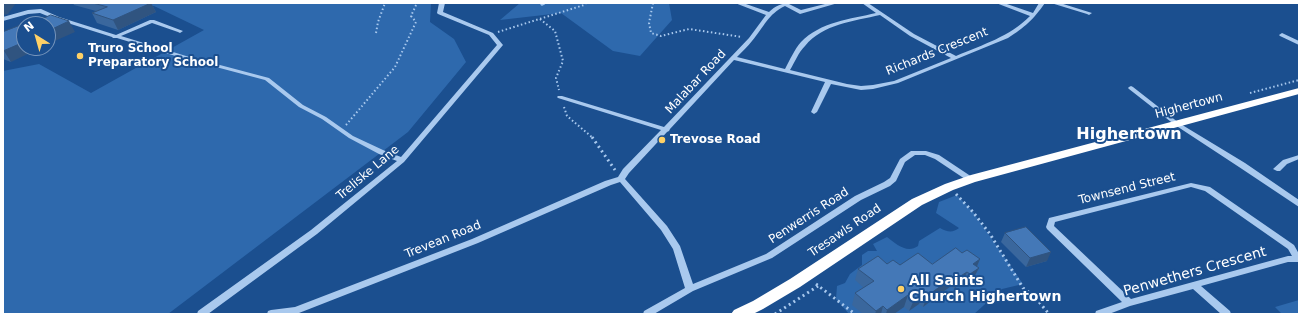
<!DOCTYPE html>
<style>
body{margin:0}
#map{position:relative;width:1302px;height:317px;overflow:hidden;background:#1b4f8f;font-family:"DejaVu Sans",sans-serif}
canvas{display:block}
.frame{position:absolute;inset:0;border:4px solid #fff;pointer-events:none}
.north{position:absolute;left:16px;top:16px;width:40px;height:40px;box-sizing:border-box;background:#1b4f8f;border:1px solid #7695bc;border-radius:50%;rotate:323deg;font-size:11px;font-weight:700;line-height:16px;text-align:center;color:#fff}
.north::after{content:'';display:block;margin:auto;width:14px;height:18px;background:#ffd166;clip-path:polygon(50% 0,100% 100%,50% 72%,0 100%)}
</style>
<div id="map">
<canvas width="1302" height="317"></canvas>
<div class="frame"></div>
<div class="north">N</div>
</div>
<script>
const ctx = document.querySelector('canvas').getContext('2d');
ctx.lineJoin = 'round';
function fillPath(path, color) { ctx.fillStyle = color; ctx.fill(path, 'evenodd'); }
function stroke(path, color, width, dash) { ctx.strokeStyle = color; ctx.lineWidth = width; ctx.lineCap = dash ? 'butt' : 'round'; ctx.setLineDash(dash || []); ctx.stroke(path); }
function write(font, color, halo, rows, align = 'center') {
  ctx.font = font + ' "DejaVu Sans",sans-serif'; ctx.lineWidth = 4; ctx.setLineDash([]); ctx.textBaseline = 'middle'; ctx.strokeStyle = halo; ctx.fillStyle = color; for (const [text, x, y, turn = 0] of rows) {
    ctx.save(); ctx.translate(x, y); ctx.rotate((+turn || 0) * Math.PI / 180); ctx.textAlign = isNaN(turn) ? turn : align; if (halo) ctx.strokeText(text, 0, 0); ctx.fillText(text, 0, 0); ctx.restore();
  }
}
fillPath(new Path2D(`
 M135 3H431L430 22 454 39 466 62 408 132 168 314H3V71L39 64 91 93 204 30 154 6 150 7Z
 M520 3H669L672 20 640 56 613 51 561 13 500 20Z
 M957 195 973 212 1023 284 1002 289 974 314H849L836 299 837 286 845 283 850 274 862 265V255L868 251H877L873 244 887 237C896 244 907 254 918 246L919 241 940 228C947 232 953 233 959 228L936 213 939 202Z
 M1299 300V314H1282L1275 307Z`), '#2e69ad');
stroke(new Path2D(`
 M542 4 544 3`), '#9cc4f0', 3.5);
stroke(new Path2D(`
 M653 3 649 23 651 33 661 36 689 29 742 37
 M540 19 555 31 563 61 556 78 559 90
 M498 32 584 5 586 3
 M376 33 378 22 385 3
 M1250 93 1299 80
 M564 107 567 116 593 138
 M346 125 395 67 416 22 411 16 417 3`), '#a9c9ee', 2, [1.5, 2.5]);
stroke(new Path2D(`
 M592 137 615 170
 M956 194 973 212 990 234 1023 288 1035 297 1049 314
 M816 284 855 314
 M775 314 818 286`), '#a9c9ee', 3, [2, 3.5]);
fillPath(new Path2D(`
 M439 3H445L443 12 493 33 503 45 404 162 317 234 208 314H197L198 311 311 230 397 161 379 154 349 138 322 119 299 107 265 80 182 58 117 38H113L112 37 55 19 40 13 28 14 3 21V17L28 10 41 9 59 17 116 35 150 20H154L183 31 180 33 178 32 152 23 121 36 186 56 269 78 303 105 326 117 353 136 383 150 401 157 497 45 489 35 438 14 437 13Z
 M735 3H743L769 12C775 6 782 3 791 3L789 4 801 10 829 3H838L800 14 785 6C768 14 764 27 752 41 748 46 742 52 737 57L785 69C790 60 794 50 801 42 820 22 851 19 876 13L862 3H868L914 34 956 56C984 44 1009 37 1030 16L996 3H1004L1033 13 1039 3H1045C1033 20 1025 27 1008 38L898 83 873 89 861 90 831 84 817 112 814 114 811 112 825 82 734 60 670 129 669 131 667 132 629 173 625 179 667 226 680 246 693 284 766 254 855 196 884 182 890 178 900 159 911 151H926L939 155 975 179 971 181H968L935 159 925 155H915L905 162 896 181 890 186 861 200 772 258 693 291 654 314H643L644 311 685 288 673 249 661 230 620 182 611 185 478 243 299 313 293 314H267L268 311 271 310 295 307 472 239 605 181 618 177 623 169 661 130 558 98 557 97 558 96H562L664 127 749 38 766 15ZM880 15 910 36 951 58 894 81 873 85 861 86 847 84 790 70C795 62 798 53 805 46 823 24 854 21 880 15Z
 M1051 3H1060L1092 13 1089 15 1087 14Z
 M1282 33 1299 41V45L1280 36 1279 35Z
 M1131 86 1133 87 1179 123 1245 163 1299 200V207L1239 167 1175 125 1129 89 1128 88 1129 87Z
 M1299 155V159L1287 164 1280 171H1277L1273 169 1283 160Z
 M1191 183 1210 187 1294 245 1299 254V262H1288L1201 286 1230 311 1231 314H1221L1193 289 1130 306 1109 314H1095L1096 311 1122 302 1047 229 1046 227 1049 218ZM1191 187 1205 191 1288 249 1292 256H1288L1131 299 1054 226 1055 222Z`), '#a9c9ee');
fillPath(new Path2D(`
 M1299 88V94L975 182 953 190 922 205 800 287 763 309 753 314H731L734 310 753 301 790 279 912 199 945 184 971 175Z`), '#fff');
fillPath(new Path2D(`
 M73 3H151L156 12 118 30 97 23 92 13 96 11 74 5Z
 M3 32 11 62 3 59Z
 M1005 233 1047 261 1026 267 1001 242Z
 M962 253 980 259 977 267 979 268 973 279 965 286 962 283 954 289 951 286 923 307 919 304 909 311 904 307 894 314H863L852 305 855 293 864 288 855 280 858 269 887 264 900 265 932 264Z`), '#3a679d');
fillPath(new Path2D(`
 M3 3H16L8 14 3 15Z
 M151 3 156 12 118 30 113 20Z
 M69 21 75 32 48 44V31Z
 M24 42V48H40L11 62 4 51Z
 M1051 252 1047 261 1026 267 1030 258Z
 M980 259 975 271 979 268 973 279 965 286 970 274 973 264Z
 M967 272 962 283 954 289 959 277Z
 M956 275 951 286 923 307 927 296Z
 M924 293 919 304 909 311 914 300Z
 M908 295 904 307 894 314H886L887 310Z
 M883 306 881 314H875L876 311Z`), '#305480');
const building = new Path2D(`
 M93 3H151L113 20 92 13 107 7Z
 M51 15 69 21 48 31V24H32Z
 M21 25 24 26V42L3 51V32Z
 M1026 227 1051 252 1030 258 1005 233Z
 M956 248 962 253 967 250 980 259 973 264 979 268 970 274 967 272 959 277 956 275 927 296 924 293 914 300 908 295 887 310 883 306 876 311 855 293 874 281 858 269 878 256 887 264 893 260 900 265 918 253 932 264Z`);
fillPath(building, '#4478b7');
stroke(building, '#305480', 1);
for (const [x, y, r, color] of [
 [80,56,4,"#ffd166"],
 [662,140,4,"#ffd166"],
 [901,289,4,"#ffd166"]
]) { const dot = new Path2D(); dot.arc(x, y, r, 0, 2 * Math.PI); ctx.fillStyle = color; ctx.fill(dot); stroke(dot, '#1b4f8f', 1.5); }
write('bold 12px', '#fff', '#1b4f8f', [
 ["Truro School",88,49],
 ["Preparatory School",88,63],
 ["Trevose Road",670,140]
], 'left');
write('12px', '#fff', '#1b4f8f', [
 ["Richards Crescent",937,52,-22],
 ["Malabar Road",696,82,-47],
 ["Highertown",1189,106,-15],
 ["Treliske Lane",368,173,-40],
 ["Townsend Street",1127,189,-14],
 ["Penwerris Road",809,216,-33],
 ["Tresawls Road",845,231,-34],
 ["Trevean Road",443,240,-22]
]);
write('14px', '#fff', '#1b4f8f', [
 ["Penwethers Crescent",1195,272,-16]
]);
write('bold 14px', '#fff', '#1b4f8f', [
 ["All Saints",909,281],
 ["Church Highertown",909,297]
], 'left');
write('bold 16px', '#fff', '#1b4f8f', [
 ["Highertown",1129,135]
]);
</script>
